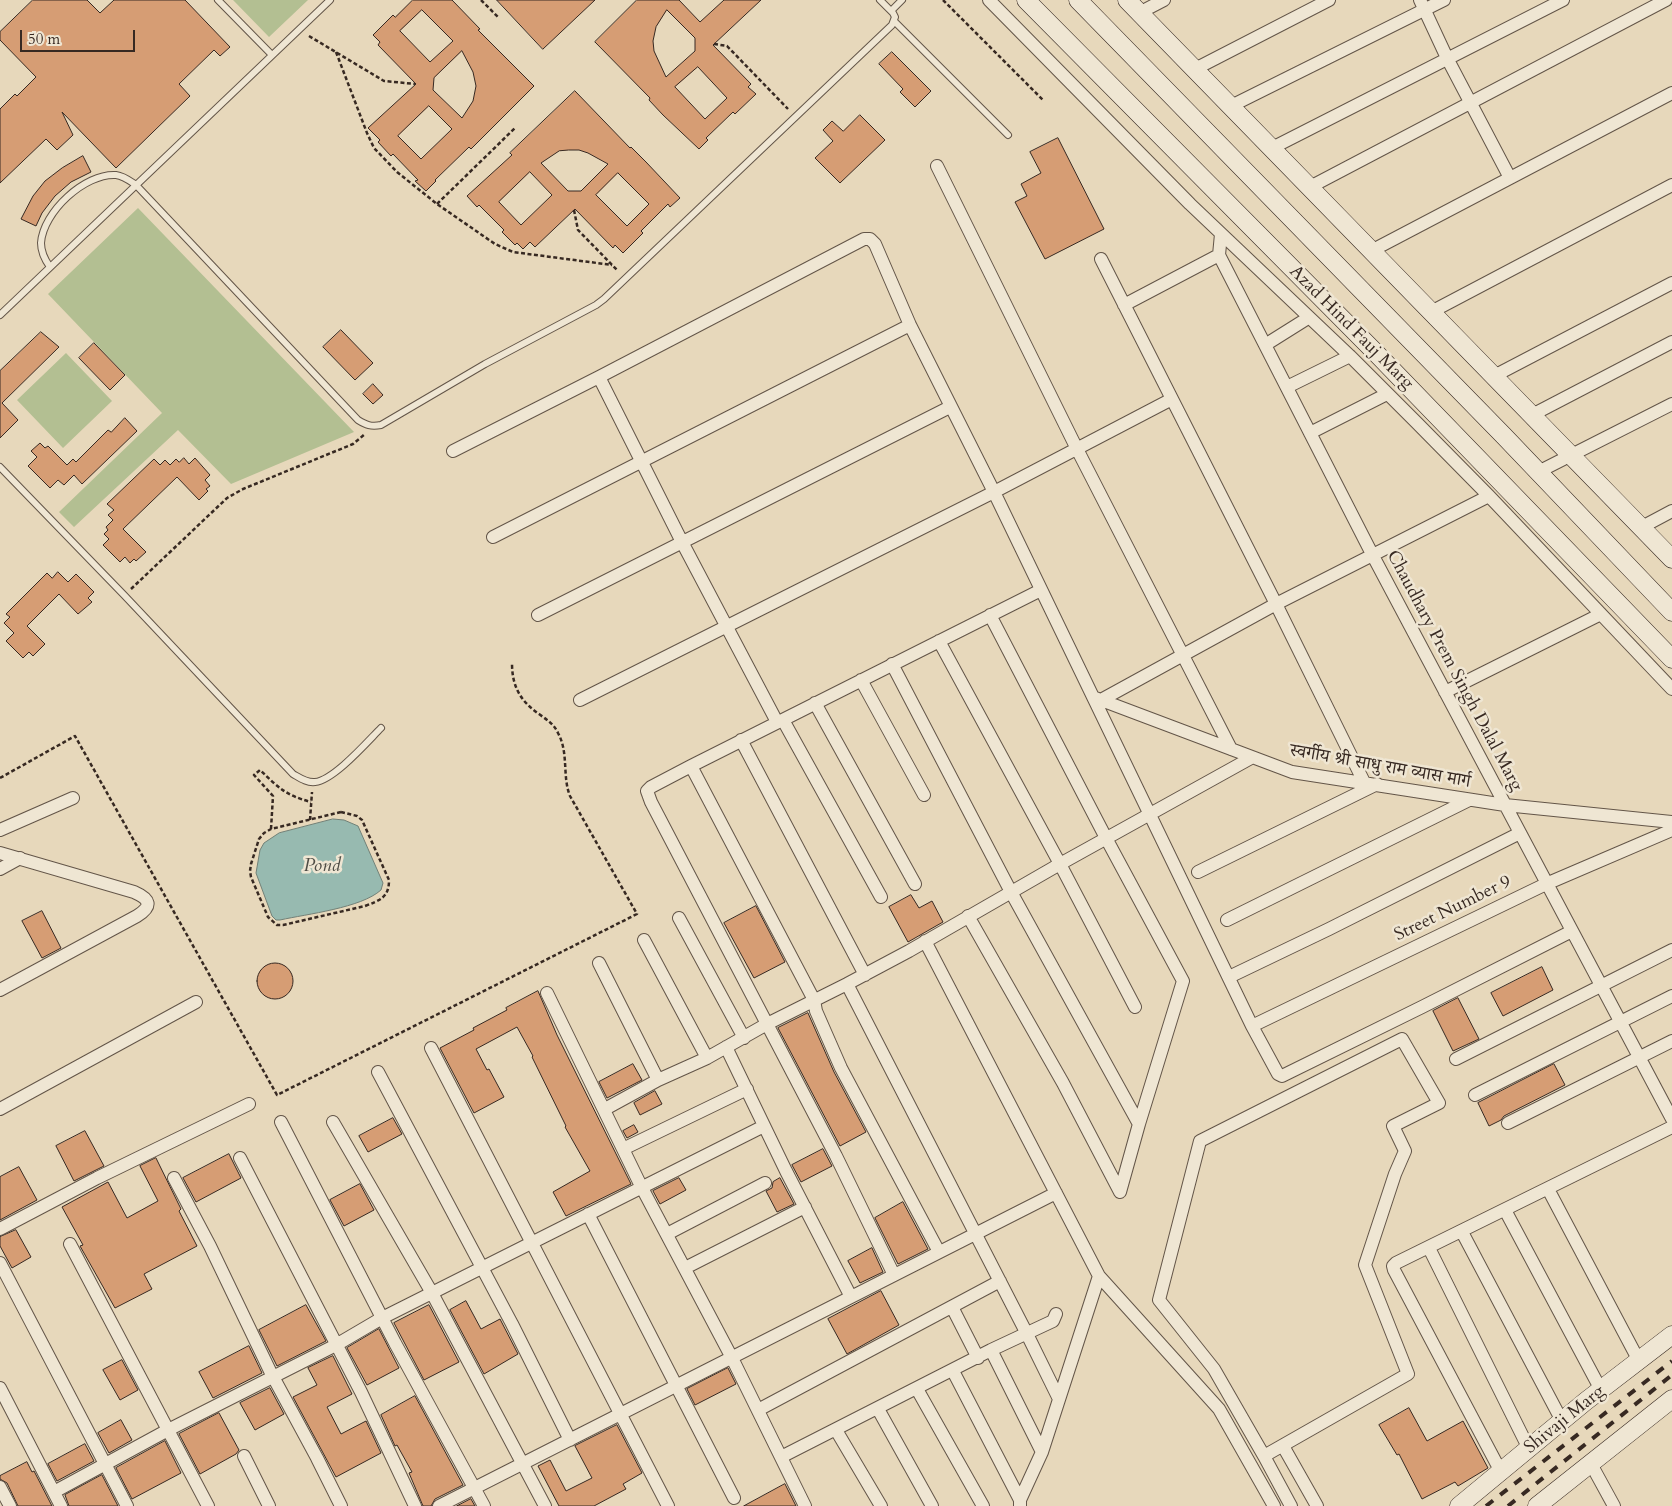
<!DOCTYPE html>
<meta charset="utf-8">
<style>
body{margin:0}
#map{position:relative;width:1672px;height:1506px;overflow:hidden;background:#e7d8bb;font-family:Cardo,serif}
canvas{display:block}
.scale{position:absolute;left:20px;top:30px;width:115px;height:22px;box-sizing:border-box;border:2px solid #372922;border-top:0;padding-left:6px;font-size:15px;line-height:18px;white-space:nowrap;color:#372922;-webkit-text-stroke:4px #efe6d3;paint-order:stroke}
</style>
<div id="map">
<canvas width="1672" height="1506"></canvas>
<div class="scale">50 m</div>
</div>
<script>
const ctx = document.querySelector('canvas').getContext('2d');
ctx.lineJoin = 'round';
function fillPath(path, color) { ctx.fillStyle = color; ctx.fill(path, 'evenodd'); }
function stroke(path, color, width, dash) { ctx.strokeStyle = color; ctx.lineWidth = width; ctx.lineCap = dash ? 'butt' : 'round'; ctx.setLineDash(dash || []); ctx.stroke(path); }
function write(font, color, halo, rows, align = 'center') {
  ctx.font = font + ' Cardo,"Noto Serif Devanagari",serif'; ctx.lineWidth = 5; ctx.setLineDash([]); ctx.textBaseline = 'middle'; ctx.strokeStyle = halo; ctx.fillStyle = color; for (const [text, x, y, turn = 0] of rows) {
    ctx.save(); ctx.translate(x, y); ctx.rotate((+turn || 0) * Math.PI / 180); ctx.textAlign = isNaN(turn) ? turn : align; if (halo) ctx.strokeText(text, 0, 0); ctx.fillText(text, 0, 0); ctx.restore();
  }
}
fillPath(new Path2D(`
 M233 0H308L269 37Z
 M138 208 354 432 231 484 178 430 74 527 59 512 162 413 48 294Z
 M66 353 112 401 63 448 17 400Z`), '#b3bf92');
const water = new Path2D(`
 M333 819 344 820 358 826 383 883 381 890C361 908 307 914 280 920H276L272 916 256 873 260 850 264 843 279 833Z`);
fillPath(water, '#97bab0');
stroke(water, '#718077', 1);
const building = new Path2D(`
 M33 0H87L100 13 114 0H185L230 47 220 56 214 50 179 84 190 96 116 168 62 112 73 135 57 150 46 139 0 183V109L15 94 17 96 36 77 0 40V32Z
 M413 0H452L480 29 478 30 534 86 471 149 469 147 435 180 436 181 426 191 415 181 418 180 393 154 391 156 378 142 380 140 368 128 416 84 378 45 380 42 373 35 393 15 395 17ZM422 10 453 41 430 62 400 31ZM462 51 473 72 476 86 473 101 462 118 433 90 434 78ZM429 106 452 129 421 159 398 136Z
 M497 0H595L543 49Z
 M637 0H679L700 22 724 0H761L713 45 751 84 748 87 756 94 735 114 733 112 706 138 708 140 699 149 663 115 649 100 650 98 595 42ZM667 10 695 38V51L666 77 654 51 653 41 656 27ZM698 67 727 98 705 119 675 87Z
 M892 52 931 91 915 107 900 92 903 89 879 64Z
 M575 91 630 148 631 147 646 162 680 198 670 207 668 204 641 231 643 233 623 253 615 245 613 248 575 209 535 247 530 242 523 249 517 243 515 245 502 232 504 230 479 205 477 207 467 196 512 155 510 153ZM569 150H579L588 153 608 164 581 191H568L541 163 559 151ZM530 172 552 195 521 225 499 202ZM618 173 649 204 627 226 596 195Z
 M860 115 885 140 840 183 815 158 833 141 823 130 832 121 843 131Z
 M1058 138 1104 229 1045 259 1015 202 1027 196 1021 184 1041 173 1030 152Z
 M83 156 91 172 71 182 55 196 42 213 36 226 21 219 33 196 45 181 62 168Z
 M341 330 373 363 355 380 323 347Z
 M41 332 59 347 2 403 18 420 0 438V371Z
 M94 343 125 375 110 390 79 358Z
 M373 384 383 395 373 404 363 394Z
 M125 418 137 431 82 484 74 475 64 485 58 480 50 488 28 466 37 457 31 451 40 443 45 448 48 446 67 465 73 459 76 462 108 430 111 432Z
 M184 458 189 464 195 458 210 475 205 480 210 486 206 489 208 491 199 500 177 477 123 529 146 552 136 561 134 559 130 563 125 557 120 562 103 545 109 539 104 534 108 530 106 527 113 520 108 515 114 510 107 504 154 459 160 465 165 460 170 465 176 459 179 462Z
 M58 572 68 582 76 574 94 592 88 598 92 602 78 614 59 594 27 626 45 644 33 656 29 652 23 658 6 641 14 633 4 623 10 617 6 614 47 573 52 578Z
 M911 895 919 908 932 901 943 922 908 942 889 907Z
 M756 906 785 962 754 978 724 923Z
 M42 911 61 948 42 958 22 921Z
 M257 981a18 18 0 1 1 36 0a18 18 0 1 1-36 0Z
 M1542 967 1553 990 1503 1016 1491 993Z
 M538 991 557 1035 631 1184 566 1216 553 1192 590 1171 565 1127 566 1126 532 1057 533 1056 517 1027 476 1049 487 1070 489 1069 504 1097 474 1113 440 1048 474 1030 473 1028 507 1010 506 1008Z
 M1458 998 1479 1039 1453 1051 1433 1011Z
 M808 1013 834 1072 866 1132 840 1146 778 1028Z
 M633 1064 642 1080 607 1098 599 1082Z
 M1554 1064 1565 1085 1504 1116 1501 1120 1489 1126 1478 1103Z
 M655 1091 662 1104 640 1115 634 1103Z
 M393 1118 402 1134 368 1152 359 1136Z
 M634 1125 638 1132 627 1138 623 1131Z
 M85 1131 104 1166 74 1181 56 1146Z
 M823 1149 832 1166 801 1182 792 1165Z
 M229 1154 241 1178 196 1202 183 1178Z
 M156 1158 181 1209 179 1211 197 1246 144 1274 152 1289 115 1308 80 1246 83 1245 62 1207 108 1182 127 1218 158 1201 140 1166Z
 M19 1167 37 1200 0 1220V1177Z
 M679 1178 686 1190 660 1204 653 1191Z
 M780 1178 794 1204 777 1212 766 1191 772 1188 773 1182Z
 M360 1184 374 1210 344 1226 330 1200Z
 M903 1202 928 1249 898 1264 875 1218Z
 M16 1230 31 1257 12 1268 0 1246V1237Z
 M872 1248 883 1272 860 1283 848 1261Z
 M881 1291 899 1325 847 1354 828 1319Z
 M466 1301 481 1329 500 1319 518 1354 484 1374 450 1310Z
 M306 1305 326 1341 277 1366 259 1330Z
 M429 1305 459 1362 424 1380 394 1323Z
 M379 1329 399 1368 367 1385 347 1348Z
 M249 1346 262 1373 213 1398 199 1372Z
 M333 1356 352 1394 327 1407 341 1434 366 1421 381 1453 336 1477 293 1397 317 1385 308 1368Z
 M122 1360 138 1390 120 1400 103 1370Z
 M728 1368 736 1384 695 1405 687 1389Z
 M270 1388 284 1414 255 1430 240 1403Z
 M415 1396 463 1485 435 1499 431 1506H423L409 1473 412 1472 397 1445 395 1446 381 1415Z
 M1409 1408 1427 1441 1463 1421 1488 1468 1458 1486 1455 1482 1422 1499 1399 1454 1397 1455 1379 1425Z
 M219 1413 239 1450 236 1454 200 1474 179 1434Z
 M121 1420 132 1440 109 1453 98 1433Z
 M617 1425 642 1473 623 1484 626 1489 594 1506H559L538 1466 550 1460 566 1491 592 1478 575 1446Z
 M165 1441 181 1473 132 1499 116 1468Z
 M85 1444 94 1461 57 1481 48 1464Z
 M27 1462 32 1472 34 1471 52 1506H18L7 1483 0 1479V1476Z
 M102 1475 118 1506H69L65 1495Z
 M785 1484 796 1506H744Z
 M471 1499 475 1506H457Z`);
fillPath(building, '#d69d74');
stroke(building, '#372922', 1);
const lane = new Path2D(`
 M218 0 272 55
 M891 11 902 0
 M894 21 1008 135
 M50 267C45 260 41 252 41 243 43 212 85 173 116 175 124 176 130 181 136 185L358 420C366 425 371 427 381 425L485 364 596 305 604 299 892 25 895 17 893 13 880 0
 M0 315 330 0
 M0 467 124 595 293 774C300 778 307 783 315 782 334 780 367 742 381 728`);
const street = new Path2D(`
 M989 0 1190 204 1350 356 1417 423 1489 496 1672 689
 M1420 0 1447 58 1510 178
 M1139 13 1164 0
 M1195 69 1329 0
 M1231 106 1444 0
 M1272 148 1563 0
 M937 166 1077 449 1231 749
 M1310 187 1666 0
 M1221 234 1219 255 1372 554 1672 1119
 M1371 251 1672 93
 M1101 259 1276 604 1364 782
 M1124 305 1219 255
 M1431 312 1672 185
 M1265 345 1308 318
 M1494 376 1672 283
 M599 377 682 542 777 722
 M1287 387 1350 356
 M1532 415 1672 342
 M1310 433 1387 394
 M453 451 599 377 864 239H870L875 244 910 325 994 492 1252 1026 1278 1074 1282 1076 1284 1075 1422 1007 1572 931
 M1538 472 1672 404
 M1642 527 1672 511
 M493 537 910 325
 M538 615 950 407
 M990 615 1106 838 1183 981 1139 1124 1120 1192
 M939 641 1060 864 1135 1007
 M892 664 1011 892 1139 1124
 M861 680 924 795
 M1445 692 1601 614
 M1093 697 1292 772 1505 805 1672 822
 M580 700 994 492 1172 399
 M1101 700 1276 604 1489 496
 M815 703 915 884
 M783 720 881 897
 M741 740 865 975
 M691 766 814 1000 816 1011 841 1068 939 1252
 M0 830 73 798
 M0 853 134 892C150 899 153 906 137 916L0 990
 M0 869 20 858
 M1198 872 1377 784
 M968 916 1063 1083 1120 1192
 M679 918 744 1038
 M1227 920 1469 800
 M644 940 707 1058
 M925 941 1099 1276 1219 1409 1274 1506
 M599 963 658 1080
 M1229 977 1329 929 1520 833
 M847 984 1027 1334 1059 1399
 M547 993 641 1186 732 1358 805 1506
 M1252 1026 1546 884 1672 830
 M726 1047 786 1171 851 1297
 M431 1048 668 1506
 M1456 1059 1672 950
 M378 1072 512 1324 570 1440
 M1475 1095 1672 996
 M0 1109 196 1002
 M605 1109 658 1080 707 1058 767 1024 847 984 909 951 1060 864 1251 758
 M281 1122 395 1343 484 1506
 M333 1122 432 1293 545 1506
 M1508 1123 1672 1041
 M623 1149 747 1089
 M240 1158 361 1392 415 1506
 M174 1178 210 1246 270 1371 317 1458 341 1506
 M1548 1189 1639 1361
 M1505 1210 1601 1390
 M588 1214 734 1498
 M0 1229 97 1178 249 1104
 M1462 1232 1562 1421
 M667 1234 765 1183
 M70 1244 208 1506
 M1429 1248 1529 1449
 M0 1263 127 1506
 M685 1268 805 1207
 M894 1275 836 1156 651 802 647 791 651 787 691 766 1041 590
 M952 1307 978 1358
 M991 1350 1042 1452
 M953 1371 1020 1500
 M0 1388 61 1506
 M917 1389 983 1506
 M878 1409 932 1506
 M758 1410 1000 1281
 M836 1430 881 1506
 M1283 1446 1317 1506
 M244 1456 269 1506
 M1264 1456 1408 1374 1365 1265 1395 1174 1405 1151 1393 1126 1439 1103 1402 1039 1200 1141 1159 1300 1214 1369 1264 1456 1291 1506
 M781 1457 991 1350 1053 1321 1056 1314
 M1591 1464 1614 1506
 M1501 1472 1394 1270 1393 1266 1396 1263 1672 1127
 M0 1487 10 1506
 M54 1492 168 1430 336 1345 382 1318 764 1126
 M439 1506 1056 1193
 M1020 1506V1500L1042 1452 1099 1276`);
const secondary = new Path2D(`
 M1026 0 1375 352 1672 659
 M1078 0 1503 435 1672 612
 M1127 0 1672 559
 M1459 1506 1586 1401 1672 1335
 M1537 1506 1672 1399`);
stroke(lane, '#635548', 8);
stroke(street, '#635548', 14);
stroke(secondary, '#372922', 19);
stroke(new Path2D(`
 M481 0 498 17
 M943 0 1043 100
 M309 36 384 81 415 84
 M714 44 727 46 788 109
 M336 52 367 133 374 148 397 172 437 204 495 244 513 252 612 265
 M437 204 515 128
 M574 210 578 230 618 271
 M131 589 227 498 243 489 353 444 365 434
 M0 778 75 736 277 1095 637 914 570 796C562 776 569 753 558 733 554 724 547 720 539 714 520 701 512 686 512 663
 M341 812 357 816 362 820 389 880C389 897 381 900 365 906L283 925H277L268 917 251 877 250 871 251 864 259 839 264 833 271 829Z
 M310 820 312 792
 M271 829 273 796 254 775 260 770C279 788 285 795 311 802`), '#372922', 2.5, [4, 2.5]);
stroke(lane, '#efe6d3', 6);
stroke(street, '#efe6d3', 12);
stroke(secondary, '#efe6d3', 18);
stroke(new Path2D(`
 M1486 1506 1672 1361
 M1508 1506 1672 1375`), '#372922', 4, [9, 9]);
write('18px', '#372922', '#efe6d3', [
 ["Azad Hind Fauj Marg",1351,328,45],
 ["Chaudhary Prem Singh Dalal Marg",1454,671,62],
 ["स्वर्गीय श्री साधु राम व्यास मार्ग",1380,767,10],
 ["Street Number 9",1453,909,-26],
 ["Shivaji Marg",1565,1420,-39]
]);
write('italic 19px', '#4f4d46', '#efe6d3', [
 ["Pond",322,867]
]);
</script>
